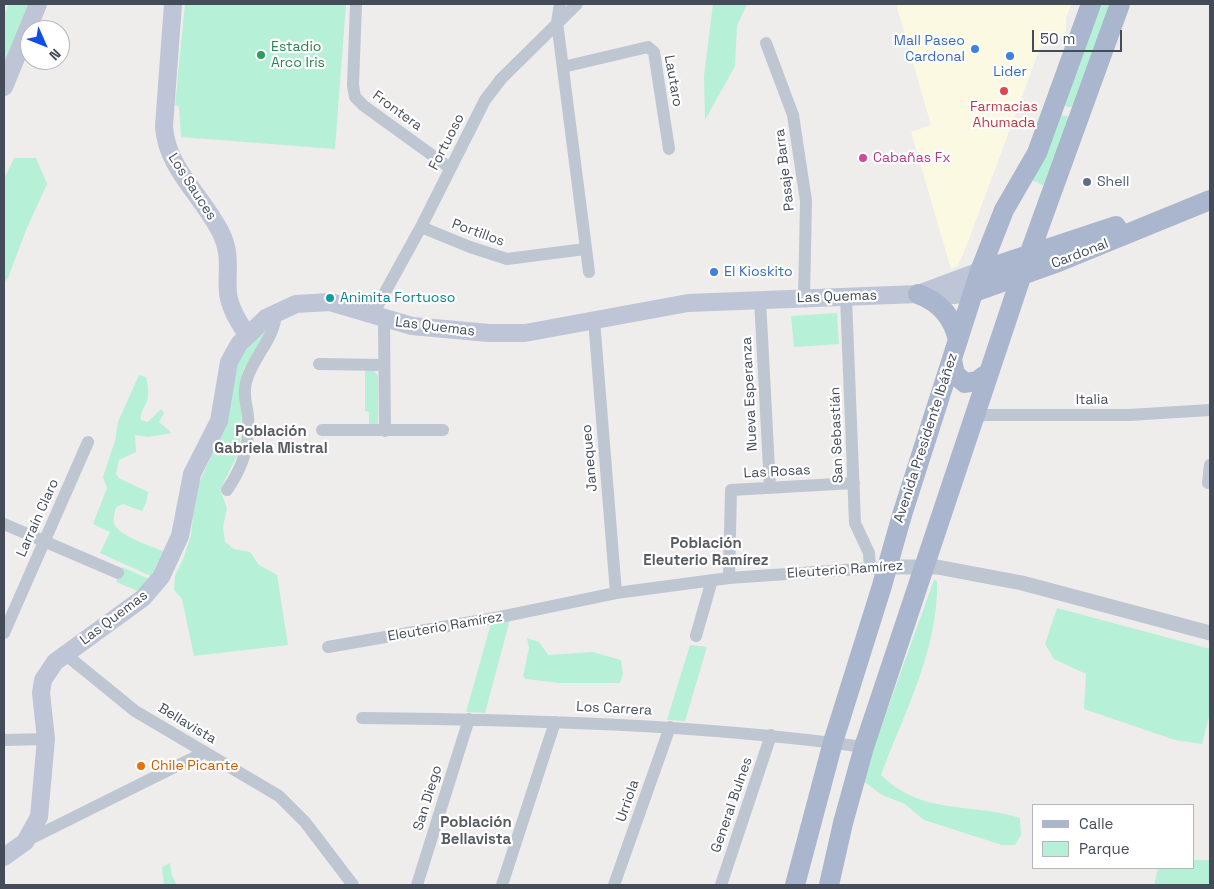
<!DOCTYPE html>
<meta charset="utf-8">
<style>
body{margin:0}
#map{position:relative;width:1214px;height:889px;overflow:hidden;background:#efecec;font-family:"Space Grotesk",sans-serif}
canvas{display:block}
.frame{position:absolute;inset:0;border:5px solid #444c5a;pointer-events:none}
.legend{position:absolute;left:1032px;top:804px;width:162px;height:65px;box-sizing:border-box;background:#fff;border:1px solid #b4b7bd;margin:0;padding:6px 9px;list-style:none;font-size:15px;color:#444c5a}
.legend li{display:flex;align-items:center;gap:10px;height:25px}
.legend b{width:25px;border:1px solid #b4b7bd}
.north{position:absolute;left:20px;top:20px;width:50px;height:50px;box-sizing:border-box;background:#fff;border:1px solid #b4b7bd;border-radius:50%;rotate:134deg;font-size:14px;font-weight:700;line-height:20px;text-align:center;color:#444c5a}
.north::after{content:'';display:block;margin:auto;width:18px;height:22px;background:#104de4;clip-path:polygon(50% 0,100% 100%,50% 72%,0 100%)}
.scale{position:absolute;left:1032px;top:30px;width:90px;height:22px;box-sizing:border-box;border:2px solid #444c5a;border-top:0;padding-left:6px;font-size:15px;line-height:18px;white-space:nowrap;color:#444c5a;-webkit-text-stroke:4px #fff;paint-order:stroke}
</style>
<div id="map">
<canvas width="1214" height="889"></canvas>
<div class="frame"></div>
<ul class="legend">
<li><b style="height:6px;background:#aab6cd"></b>Calle</li>
<li><b style="height:14px;background:#b6f0d6"></b>Parque</li>
</ul>
<div class="north">N</div>
<div class="scale">50 m</div>
</div>
<script>
const ctx = document.querySelector('canvas').getContext('2d');
ctx.lineJoin = 'round';
function fillPath(path, color) { ctx.fillStyle = color; ctx.fill(path, 'evenodd'); }
function stroke(path, color, width, dash) { ctx.strokeStyle = color; ctx.lineWidth = width; ctx.lineCap = dash ? 'butt' : 'round'; ctx.setLineDash(dash || []); ctx.stroke(path); }
function write(font, color, halo, rows, align = 'center') {
  ctx.font = font + ' "Space Grotesk",sans-serif'; ctx.lineWidth = 4.5; ctx.setLineDash([]); ctx.textBaseline = 'middle'; ctx.strokeStyle = halo; ctx.fillStyle = color; for (const [text, x, y, turn = 0] of rows) {
    ctx.save(); ctx.translate(x, y); ctx.rotate((+turn || 0) * Math.PI / 180); ctx.textAlign = isNaN(turn) ? turn : align; if (halo) ctx.strokeText(text, 0, 0); ctx.fillText(text, 0, 0); ctx.restore();
  }
}
fillPath(new Path2D(`
 M896 4H1072L1066 17V32L1040 48 968 242 958 265 951 269 911 132 931 125Z`), '#fcf9e2');
fillPath(new Path2D(`
 M9 4H34L4 79V15Z
 M185 4H346L335 149 181 137 179 107 175 105Z
 M713 4H747L737 26 735 66 705 120 704 76Z
 M1097 4H1111L1072 107H1067L1065 105Z
 M1058 113 1063 116H1072L1043 186 1037 182 1028 180Z
 M14 158H36L47 184 26 230 8 278 4 283V179Z
 M837 313 839 344 794 347 791 316Z
 M266 328 261 345 244 368 239 386 242 407 240 450 220 490 227 508 223 527 225 542 234 549 250 552 259 565 277 575 288 645 194 656 182 599 174 590 175 576 184 557 191 535 196 489 225 427 239 358Z
 M365 369 374 370 378 376V425L369 426V412L365 411Z
 M139 375 146 377C148 384 149 393 147 401 144 408 140 413 141 420L148 422 161 409 164 413 159 422 172 433 148 437 135 435 136 452 119 460 116 474 119 478 148 492 146 503 142 511 123 504 116 507C115 512 113 518 114 523 118 536 151 546 163 551L151 576 100 553 110 532 93 524 107 488 103 477 115 441 118 422Z
 M122 567 149 579 138 591 116 582Z
 M934 580 937 581C939 648 904 713 881 775 923 816 970 802 1020 818L1021 835 1015 845H1002L924 820 905 804 882 795 862 780Z
 M1057 608 1210 649V713L1202 744 1175 740 1084 709 1086 674 1054 659 1045 644Z
 M511 616 485 713 466 712 492 620Z
 M527 638 539 642 548 655 593 652 621 660 623 674 620 683H559L526 679 523 676 529 648Z
 M690 645 707 647 685 721 667 720Z
 M1193 860H1210V885H1154L1158 868H1193Z
 M170 863 172 876 177 885H164L162 867Z`), '#b6f0d6');
stroke(new Path2D(`
 M356 4 353 85 355 97 364 106 450 168
 M560 4 557 22 589 272
 M766 43 793 115 806 201 804 299
 M563 67 648 47 654 52 669 149
 M421 227 470 247 507 259 585 249
 M846 297 855 523 869 553 870 568
 M760 300 770 487
 M373 314 421 227 485 100 501 79 577 4
 M384 319 385 431
 M594 320 616 593
 M319 364 384 365
 M974 417 984 415H1129L1210 410
 M322 430H443
 M1208 483 1210 465
 M227 490C243 467 250 445 248 417 247 405 242 392 247 379 254 356 275 338 276 313
 M4 524 118 573
 M729 578 731 490 854 483
 M4 633 88 442
 M696 636 712 580
 M328 647 500 617 616 593 729 578 888 567
 M65 654 135 711 279 796 305 822 353 885
 M362 718C530 720 698 724 864 747
 M4 740 46 739
 M24 842 205 752
 M417 885 469 719
 M502 885 555 722
 M614 885 670 727
 M721 885 771 735`), '#bec6d2', 12);
stroke(new Path2D(`
 M888 567H937L1022 583 1210 633`), '#bec6d2', 15);
stroke(new Path2D(`
 M173 4 164 126C166 168 203 196 221 233 232 255 226 271 228 293 230 309 239 322 247 335
 M4 87 38 4
 M921 293 980 271
 M4 857 25 842 39 817 46 739 41 693 43 680 55 662 143 598 161 577 180 536 192 474 219 421 229 362 239 344 266 318 296 304 330 302 412 326 489 333H525L688 303 918 294 954 295 974 292`), '#bdc5d7', 18);
stroke(new Path2D(`
 M980 271 1116 226
 M974 292 1058 262 1210 200
 M918 294C940 302 953 317 958 340
 M952 360 955 374 965 383 977 381 988 373
 M795 885 833 742 881 589 902 515 980 271 1004 210 1037 153 1091 4
 M829 885 843 823 864 747 1021 277 1120 4`), '#aab6cd', 20);
for (const [x, y, r, color] of [
 [975,49,5,"#3f7fe0"],
 [261,55,5,"#2e9e5b"],
 [1010,56,5,"#3f7fe0"],
 [1004,91,5,"#e0444e"],
 [863,158,5,"#d1479c"],
 [1087,182,5,"#5c6f8a"],
 [714,272,5,"#3f7fe0"],
 [330,298,5,"#0f9aa8"],
 [141,766,5,"#e8710a"]
]) { const dot = new Path2D(); dot.arc(x, y, r, 0, 2 * Math.PI); ctx.fillStyle = color; ctx.fill(dot); stroke(dot, '#fff', 2); }
write('14px', '#366cbe', '#fff', [
 ["Mall Paseo",965,41],
 ["Cardonal",965,57],
 ["Lider",1010,72,"center"],
 ["El Kioskito",724,272,"left"]
], 'right');
write('14px', '#27864d', '#fff', [
 ["Estadio",271,47],
 ["Arco Iris",271,63]
], 'left');
write('14px', '#444c5a', '#fff', [
 ["Lautaro",673,81,80],
 ["Frontera",397,111,36],
 ["Fortuoso",447,142,-63],
 ["Pasaje Barra",785,170,-97],
 ["Los Sauces",192,187,57],
 ["Portillos",478,233,20],
 ["Cardonal",1080,254,-21],
 ["Las Quemas",837,297,-2],
 ["Las Quemas",435,327,7],
 ["Nueva Esperanza",750,394,-93],
 ["Italia",1092,400,-1],
 ["San Sebastián",837,435,-92],
 ["Avenida Presidente Ibáñez",926,438,-72],
 ["Janequeo",590,458,-95],
 ["Las Rosas",777,472,-3],
 ["Larraín Claro",38,518,-66],
 ["Eleuterio Ramírez",845,570,-4],
 ["Las Quemas",114,618,-37],
 ["Eleuterio Ramírez",445,627,-10],
 ["Los Carrera",614,709,3],
 ["Bellavista",187,724,31],
 ["San Diego",428,798,-73],
 ["Urriola",628,801,-71],
 ["General Bulnes",732,805,-71]
]);
write('14px', '#be3a42', '#fff', [
 ["Farmacias",1004,107],
 ["Ahumada",1004,123]
]);
write('14px', '#b23c85', '#fff', [
 ["Cabañas Fx",873,158]
], 'left');
write('14px', '#4e5e75', '#fff', [
 ["Shell",1097,182]
], 'left');
write('14px', '#0d838f', '#fff', [
 ["Animita Fortuoso",340,298]
], 'left');
write('14px', '#c56008', '#fff', [
 ["Chile Picante",151,766]
], 'left');
write('bold 15px', '#585b61', '#fff', [
 ["Población",271,432],
 ["Gabriela Mistral",271,449],
 ["Población",706,544],
 ["Eleuterio Ramírez",706,561],
 ["Población",476,823],
 ["Bellavista",476,840]
]);
</script>
